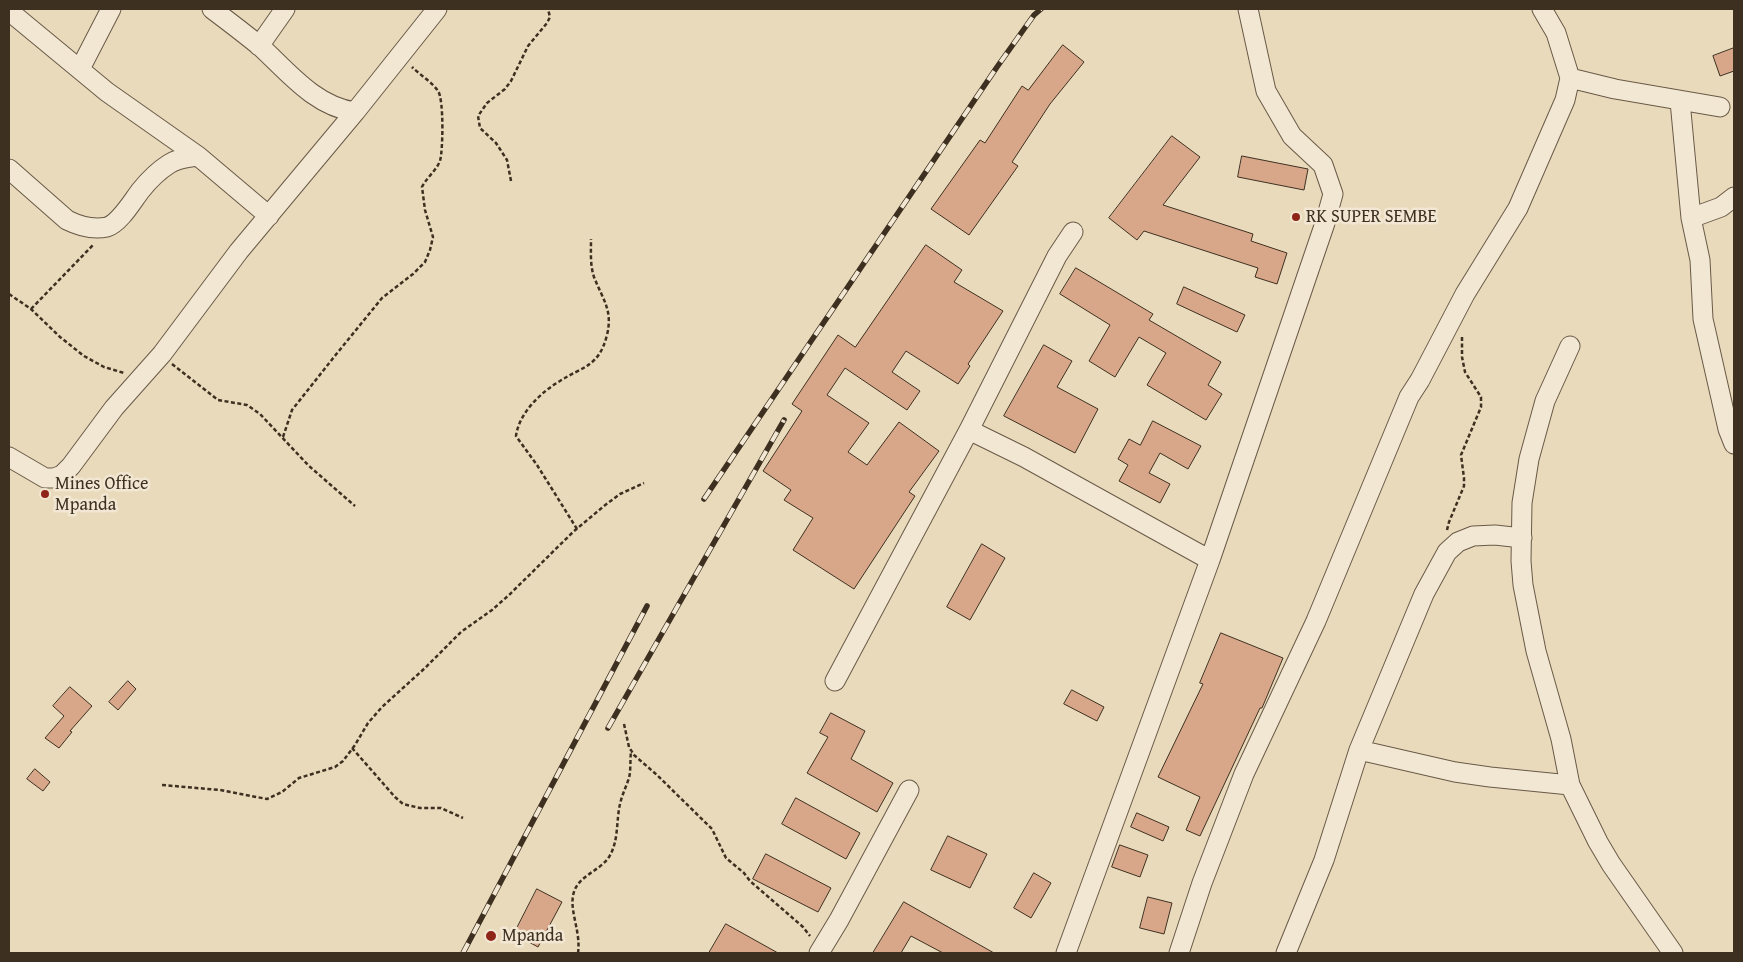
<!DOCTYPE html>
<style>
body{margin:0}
#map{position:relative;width:1743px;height:962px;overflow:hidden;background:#e9dabc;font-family:"Gentium Book Plus",serif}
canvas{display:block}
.frame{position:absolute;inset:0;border:10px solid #3e3020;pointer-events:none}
</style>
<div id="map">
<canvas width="1743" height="962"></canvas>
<div class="frame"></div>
</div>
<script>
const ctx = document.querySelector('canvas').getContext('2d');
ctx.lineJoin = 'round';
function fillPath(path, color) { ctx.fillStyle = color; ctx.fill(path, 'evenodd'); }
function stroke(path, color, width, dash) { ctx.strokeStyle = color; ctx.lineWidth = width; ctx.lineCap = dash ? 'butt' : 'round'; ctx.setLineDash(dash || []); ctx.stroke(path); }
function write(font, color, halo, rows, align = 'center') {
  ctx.font = font + ' "Gentium Book Plus",serif'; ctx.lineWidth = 5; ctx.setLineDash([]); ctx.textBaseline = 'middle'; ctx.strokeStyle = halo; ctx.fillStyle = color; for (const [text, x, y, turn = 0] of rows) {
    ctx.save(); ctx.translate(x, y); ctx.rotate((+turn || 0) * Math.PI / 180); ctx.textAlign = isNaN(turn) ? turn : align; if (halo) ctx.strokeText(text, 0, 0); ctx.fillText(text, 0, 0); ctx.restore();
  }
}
const building = new Path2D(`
 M1063 45 1084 62 1050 104 1012 162 1018 166 969 235 931 209 980 140 985 143 1022 86 1028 90Z
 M1734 48V71L1720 76 1713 56Z
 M1172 136 1200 157 1163 205 1253 234 1251 241 1287 253 1277 284 1255 277 1258 268 1144 231 1137 240 1109 218Z
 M1242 156 1308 169 1304 190 1238 177Z
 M926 245 962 270 954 282 1003 311 968 364 970 366 958 384 906 351 892 372 920 391 907 410 845 368 827 395 869 423 848 452 867 465 899 422 939 451 909 492 915 496 854 589 793 550 813 518 784 500 791 490 763 471 802 411 792 404 838 335 855 347Z
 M1076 268 1153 314 1149 320 1221 362 1208 385 1222 394 1206 420 1147 385 1166 353 1139 337 1115 377 1089 361 1110 325 1060 294Z
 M1184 287 1245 315 1237 332 1177 304Z
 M1044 345 1072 361 1057 387 1098 409 1075 453 1004 416Z
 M1153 421 1201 446 1188 469 1160 453 1149 473 1170 484 1160 503 1119 481 1128 465 1118 459 1129 439 1140 445Z
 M982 544 1005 558 970 620 947 607Z
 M1221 633 1283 658 1262 708H1260L1200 836 1186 830 1200 797 1158 777 1203 684 1200 683Z
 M128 681 136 689 118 710 109 702Z
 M70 687 92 706 70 731 72 732 59 748 45 738 64 716 53 706Z
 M1072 690 1104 707 1097 721 1064 704Z
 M831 713 865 731 851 759 893 783 877 812 807 773 828 737 820 733Z
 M35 769 50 782 43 791 27 779Z
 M796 798 860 833 846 859 782 824Z
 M1137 813 1169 827 1163 841 1131 827Z
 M948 836 987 854 970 888 931 870Z
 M1120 845 1148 855 1140 877 1112 867Z
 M766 854 831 888 818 912 753 879Z
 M1034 873 1051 883 1031 918 1014 908Z
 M537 889 562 902 538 947 514 934Z
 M1148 897 1172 903 1164 934 1140 928Z
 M904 902 994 953H943L911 936 901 953H873Z
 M726 924 778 953H709Z`);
fillPath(building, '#d8a78a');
stroke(building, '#3e3020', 1);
const minor = new Path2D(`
 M212 9C228 21 245 34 261 47 289 73 315 106 355 112
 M9 11 107 92 198 156 269 216
 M259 46 285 9
 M80 69 111 9
 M1570 78 1615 89 1720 107
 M1680 101 1691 218 1700 260 1703 319 1728 429 1734 444
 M9 169 67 220C79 226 93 230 107 227 120 223 133 200 141 190 149 180 158 171 169 164 178 158 188 158 198 156
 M1691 218 1721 207 1734 197
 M1570 346 1545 401 1529 459 1522 503 1521 561 1523 585 1536 651 1561 739 1570 785 1598 842 1611 864 1673 953
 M969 430 1024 457 1210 560
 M9 457 45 478H54L62 475 71 466 114 408 162 354 239 251 355 112 437 9
 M835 681 969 430 1057 256 1073 232
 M1359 750 1455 772 1490 777 1570 785
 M819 953 839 920 909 790
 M1066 953 1210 560 1325 223 1333 194 1323 165 1292 136 1266 91 1248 9
 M1179 953 1202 883 1244 774 1316 621 1409 397 1420 380 1465 294 1518 208 1565 100 1570 78 1556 33 1542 9
 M1286 953 1324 860 1359 750 1424 594 1447 552 1458 542 1473 536 1495 535 1522 538`);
stroke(minor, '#695a47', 21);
stroke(new Path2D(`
 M511 181 507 160 496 143 480 128 478 116 487 103 505 89 511 81 528 46 547 23 550 17 548 9
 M9 294 31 309 60 337 84 356 104 367 124 373
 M31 309 94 244
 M172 364 218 400 247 405 260 414 309 466 355 506
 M283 437 292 410 334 357 382 298 413 274 425 262 430 250 433 237 425 210 422 187C427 177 436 171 440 161 443 151 444 99 438 91 432 82 420 75 412 67
 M577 529 537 465 516 436C519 413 541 392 560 381 583 366 599 367 607 335 613 310 603 300 594 277 590 265 591 252 591 239
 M1447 530 1449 522 1464 486V478L1461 455 1481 407V397L1465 372 1462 357V336
 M624 724 629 747 634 755 657 775 712 829 726 858 744 873 750 881 803 927 810 936
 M352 748 395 797 403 804 420 808H441L463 818
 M162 785 220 790 267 799 282 792 299 778 335 767 343 761 355 745 368 723 382 707 425 668 461 632 492 610 509 595 573 532 604 506 620 494 644 483
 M578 953C581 933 570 912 573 896 576 876 599 872 609 857 619 841 616 821 620 804 622 795 626 787 629 778 631 770 630 760 631 751`), '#3e3020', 2.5, [4, 2.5]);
stroke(minor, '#f1e7d3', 19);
const rail = new Path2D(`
 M704 499 997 67 1034 15 1041 9
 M608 728 784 420
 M463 953 647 606`);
stroke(rail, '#3e3020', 5.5);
stroke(rail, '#f1e7d3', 4, [11]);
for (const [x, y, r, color] of [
 [1296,217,5,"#8f2418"],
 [45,494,5,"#8f2418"],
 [491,936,6,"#8f2418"]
]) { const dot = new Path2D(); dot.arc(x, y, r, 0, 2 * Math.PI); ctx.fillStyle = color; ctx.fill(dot); stroke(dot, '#f1e7d3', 2); }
write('18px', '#3e3020', '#f1e7d3', [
 ["RK SUPER SEMBE",1306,217],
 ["Mines Office",55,484],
 ["Mpanda",55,505],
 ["Mpanda",502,936]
], 'left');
</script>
